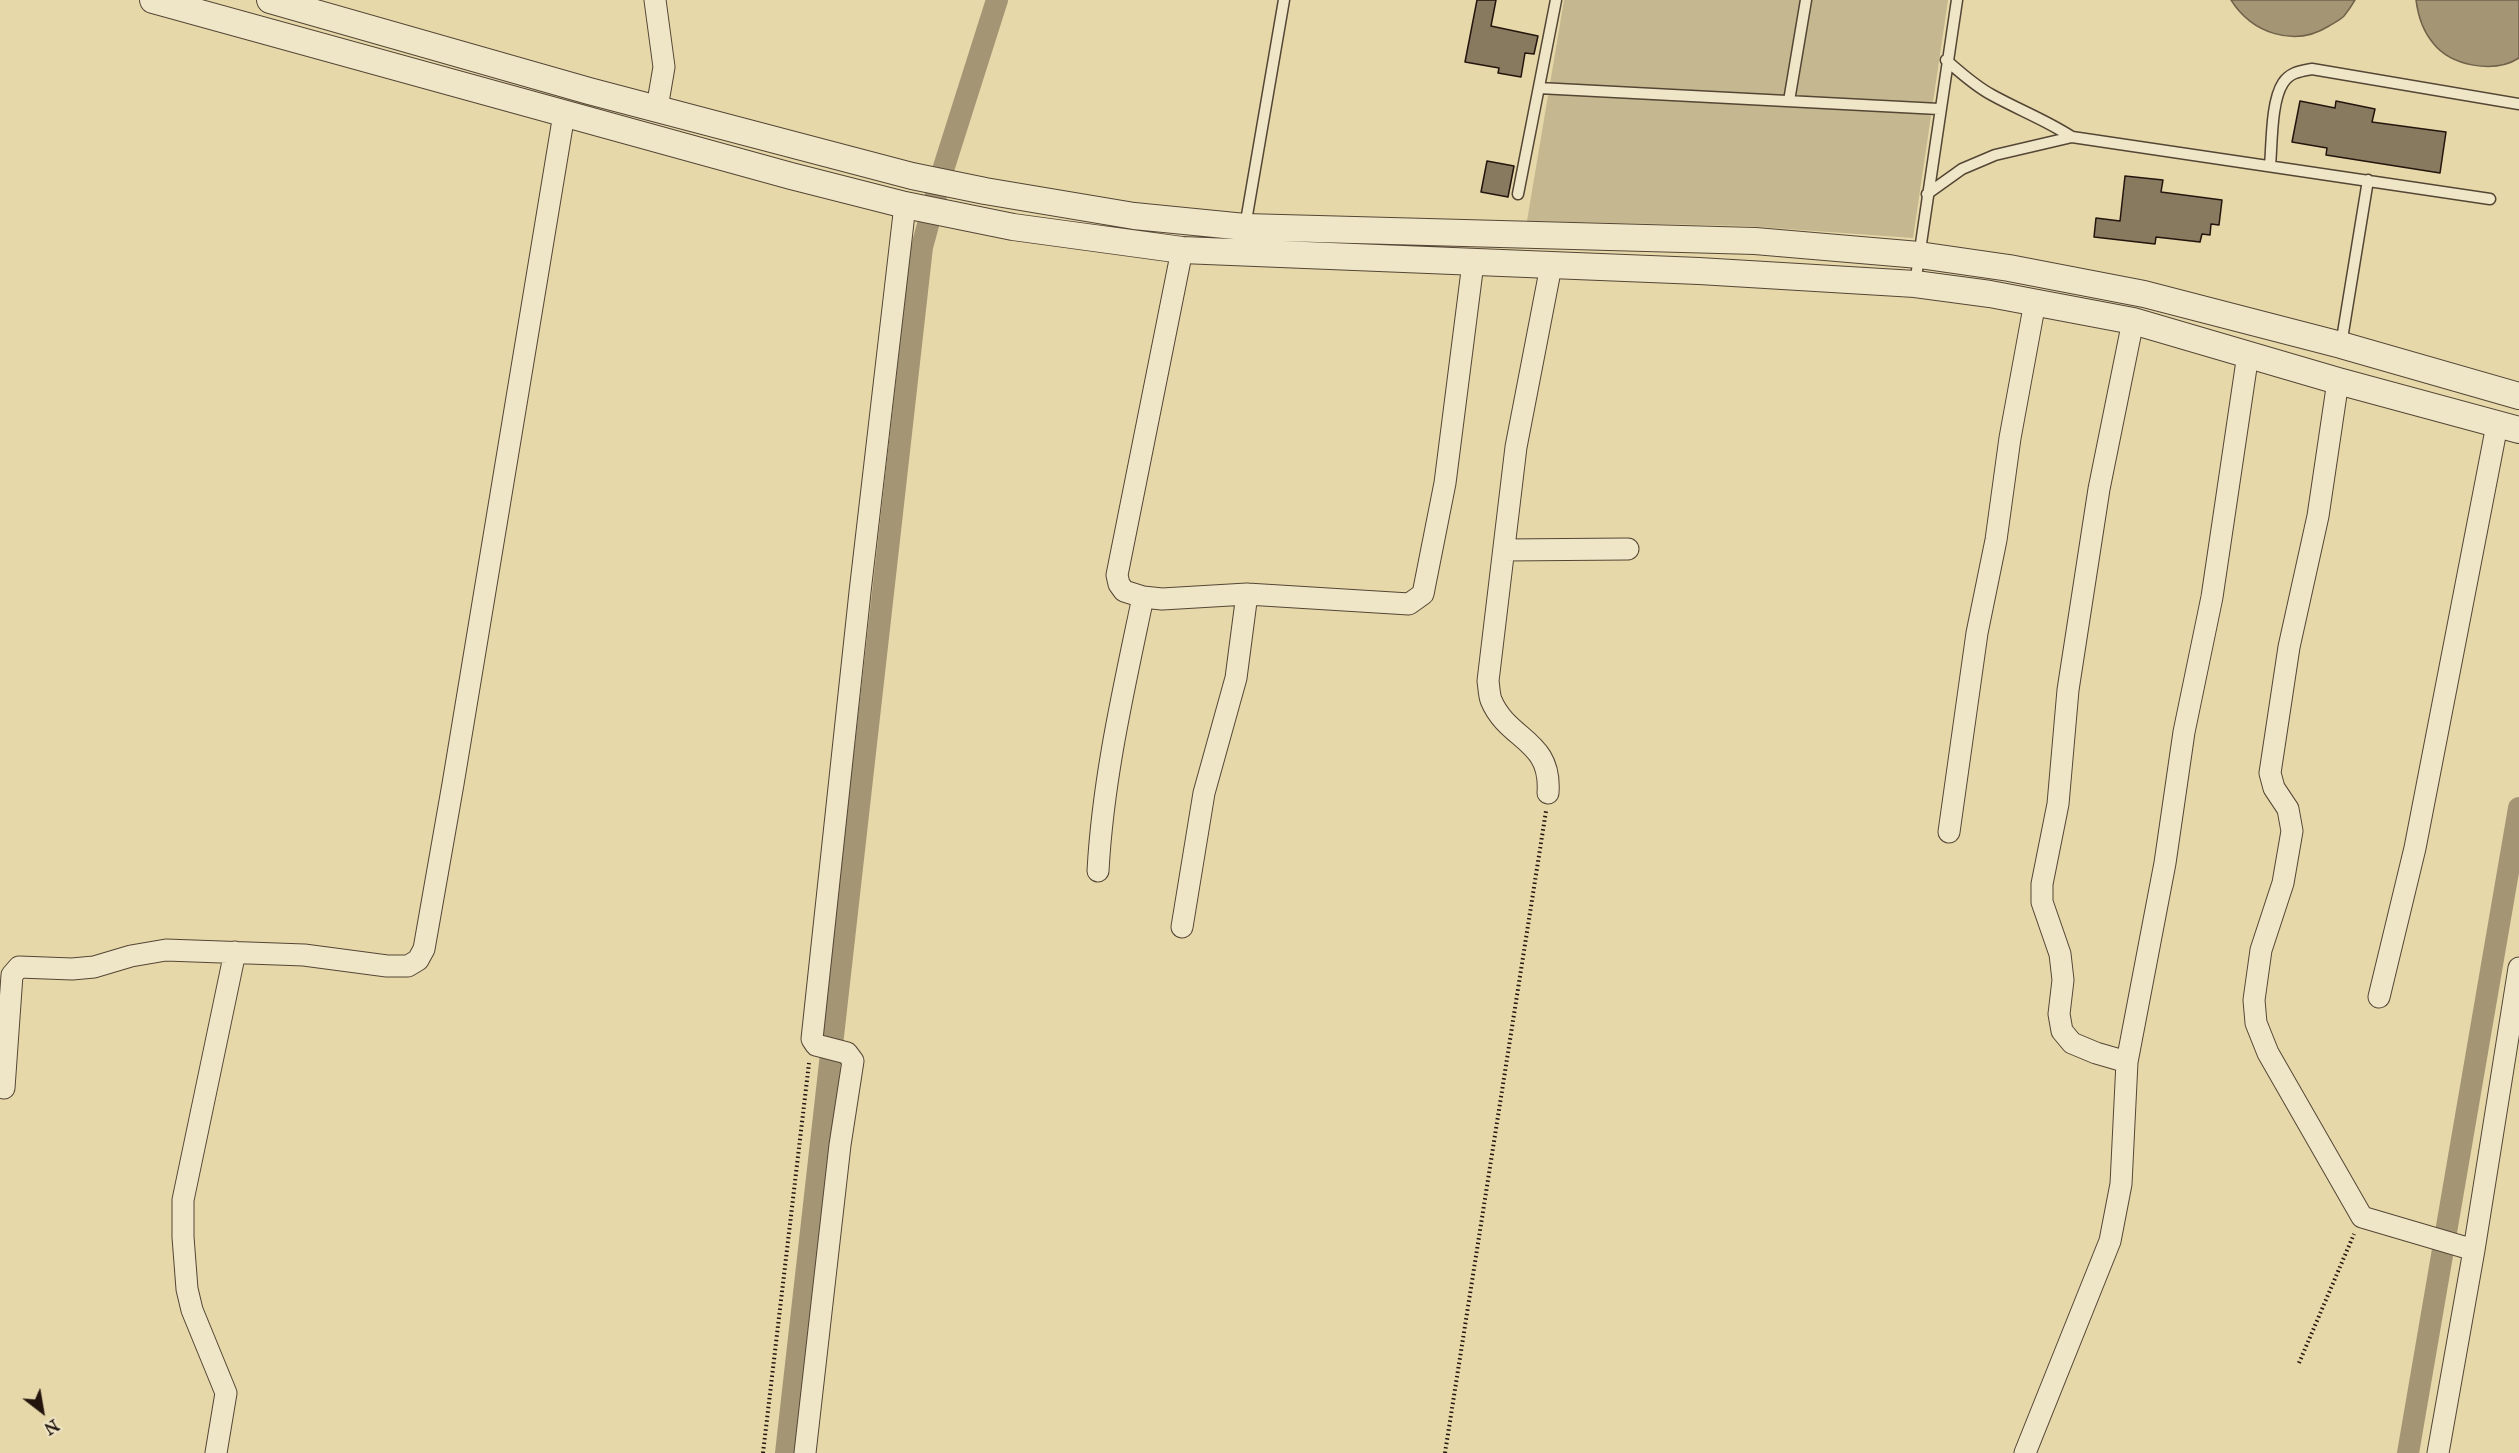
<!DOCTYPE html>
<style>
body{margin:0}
#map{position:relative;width:2519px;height:1453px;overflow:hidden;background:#e6d8a9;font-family:"IM FELL Great Primer",serif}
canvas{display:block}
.north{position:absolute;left:12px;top:1381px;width:60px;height:60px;-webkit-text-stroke:4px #efe6c7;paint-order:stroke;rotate:149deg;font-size:16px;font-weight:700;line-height:24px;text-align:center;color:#23150e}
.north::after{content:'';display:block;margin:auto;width:21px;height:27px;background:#23150e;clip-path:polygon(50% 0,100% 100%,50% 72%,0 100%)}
</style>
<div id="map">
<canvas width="2519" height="1453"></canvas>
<div class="north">N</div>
</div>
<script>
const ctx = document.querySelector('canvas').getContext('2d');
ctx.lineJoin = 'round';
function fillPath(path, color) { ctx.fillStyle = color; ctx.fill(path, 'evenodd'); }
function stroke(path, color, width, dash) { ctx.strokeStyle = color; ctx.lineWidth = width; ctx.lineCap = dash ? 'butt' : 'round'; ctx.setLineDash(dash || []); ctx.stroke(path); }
fillPath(new Path2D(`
 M1564 0H1948L1913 238 1745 226 1527 221Z`), '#c5b78f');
const water = new Path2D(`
 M2231 0H2355C2352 5 2348 11 2344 16 2340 20 2334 23 2329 26 2294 48 2252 33 2231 0Z
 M2416 0H2519V58C2494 74 2451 66 2433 43 2422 30 2418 16 2416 0Z`);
fillPath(water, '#a49674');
stroke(water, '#70624b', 1.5);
stroke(new Path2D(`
 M786 1453 922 247 943 170 997 0
 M2408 1453 2519 808`), '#a49674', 22);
const building = new Path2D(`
 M1477 0H1496L1491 26 1538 36 1534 54 1525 53 1521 77 1498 73 1499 68 1465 62Z
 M2300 101 2335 108 2336 101 2375 109 2372 122 2446 132 2440 173 2326 155 2327 148 2292 142Z
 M1487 161 1514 166 1508 197 1481 192Z
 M2125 176 2163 180 2161 192 2222 200 2219 225 2211 224 2210 235 2202 234 2200 242 2156 237 2155 244 2094 237 2096 218 2120 221Z`);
fillPath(building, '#887a5f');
stroke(building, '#23150e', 1.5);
const service = new Path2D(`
 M1539 88 1939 109
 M1789 101 1806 0
 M2072 137 2490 199
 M2270 166C2272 144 2271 101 2283 83 2290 72 2301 71 2312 69L2519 104
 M1518 194 1556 0
 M1927 194 1962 169 1995 155 2072 137C2046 120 2019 110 1992 95 1975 86 1961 73 1946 60
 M1245 227 1284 0
 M1915 284 1957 0
 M2341 345 2368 180`);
const minor = new Path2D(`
 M655 0 664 67 657 108
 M1182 250 1117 575 1119 584 1124 591 1143 597 1162 599 1247 594 1409 604 1423 594 1445 483 1473 263
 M2338 381 2318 516 2289 647 2270 773 2274 788 2288 809 2292 831 2283 883 2261 950 2254 1000 2256 1023 2268 1053 2362 1217 2474 1250
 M1504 550 1628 549
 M1548 793C1552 739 1508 741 1491 700 1489 694 1489 687 1488 681L1516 447 1551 266
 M1949 832 1977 633 1996 540 2010 438 2035 302
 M1098 871C1103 778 1124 688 1143 597
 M1182 927 1204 793 1236 678 1247 594
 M2379 997 2415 848 2497 425
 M2127 1062 2096 1053 2072 1043 2062 1031 2059 1014 2063 980 2060 954 2042 902V884L2058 804 2068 690 2099 489 2133 321
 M4 1088 12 975 19 967 72 969 94 967 131 956 166 950 304 955 387 966H408L418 960 424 949 453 784 564 114
 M216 1453 226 1393 192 1310 187 1289 183 1237V1200L235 952
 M805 1453 840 1145 853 1061 847 1053 816 1045 812 1039 860 592 905 205
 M2025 1453 2110 1241 2121 1184 2127 1062 2165 863 2184 732 2212 597 2248 354
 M2438 1453 2474 1250 2519 968`);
const tertiary = new Path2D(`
 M153 0 791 176 905 205 1013 227 1182 250 1699 271 1915 284 1990 294 2133 321 2338 381 2519 430
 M270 0 589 91 912 176 985 191 1134 216 1245 227 1755 241 1919 255 2009 268 2144 294 2341 345 2519 396`);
stroke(service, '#544635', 13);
stroke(minor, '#544635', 23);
stroke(tertiary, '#544635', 28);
stroke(new Path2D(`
 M2299 1363 2354 1234
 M763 1453 809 1063
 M1445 1453 1546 811`), '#23150e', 4, [1.5, 3]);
stroke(service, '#efe6c7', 10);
stroke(minor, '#efe6c7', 21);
stroke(tertiary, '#efe6c7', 26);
</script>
